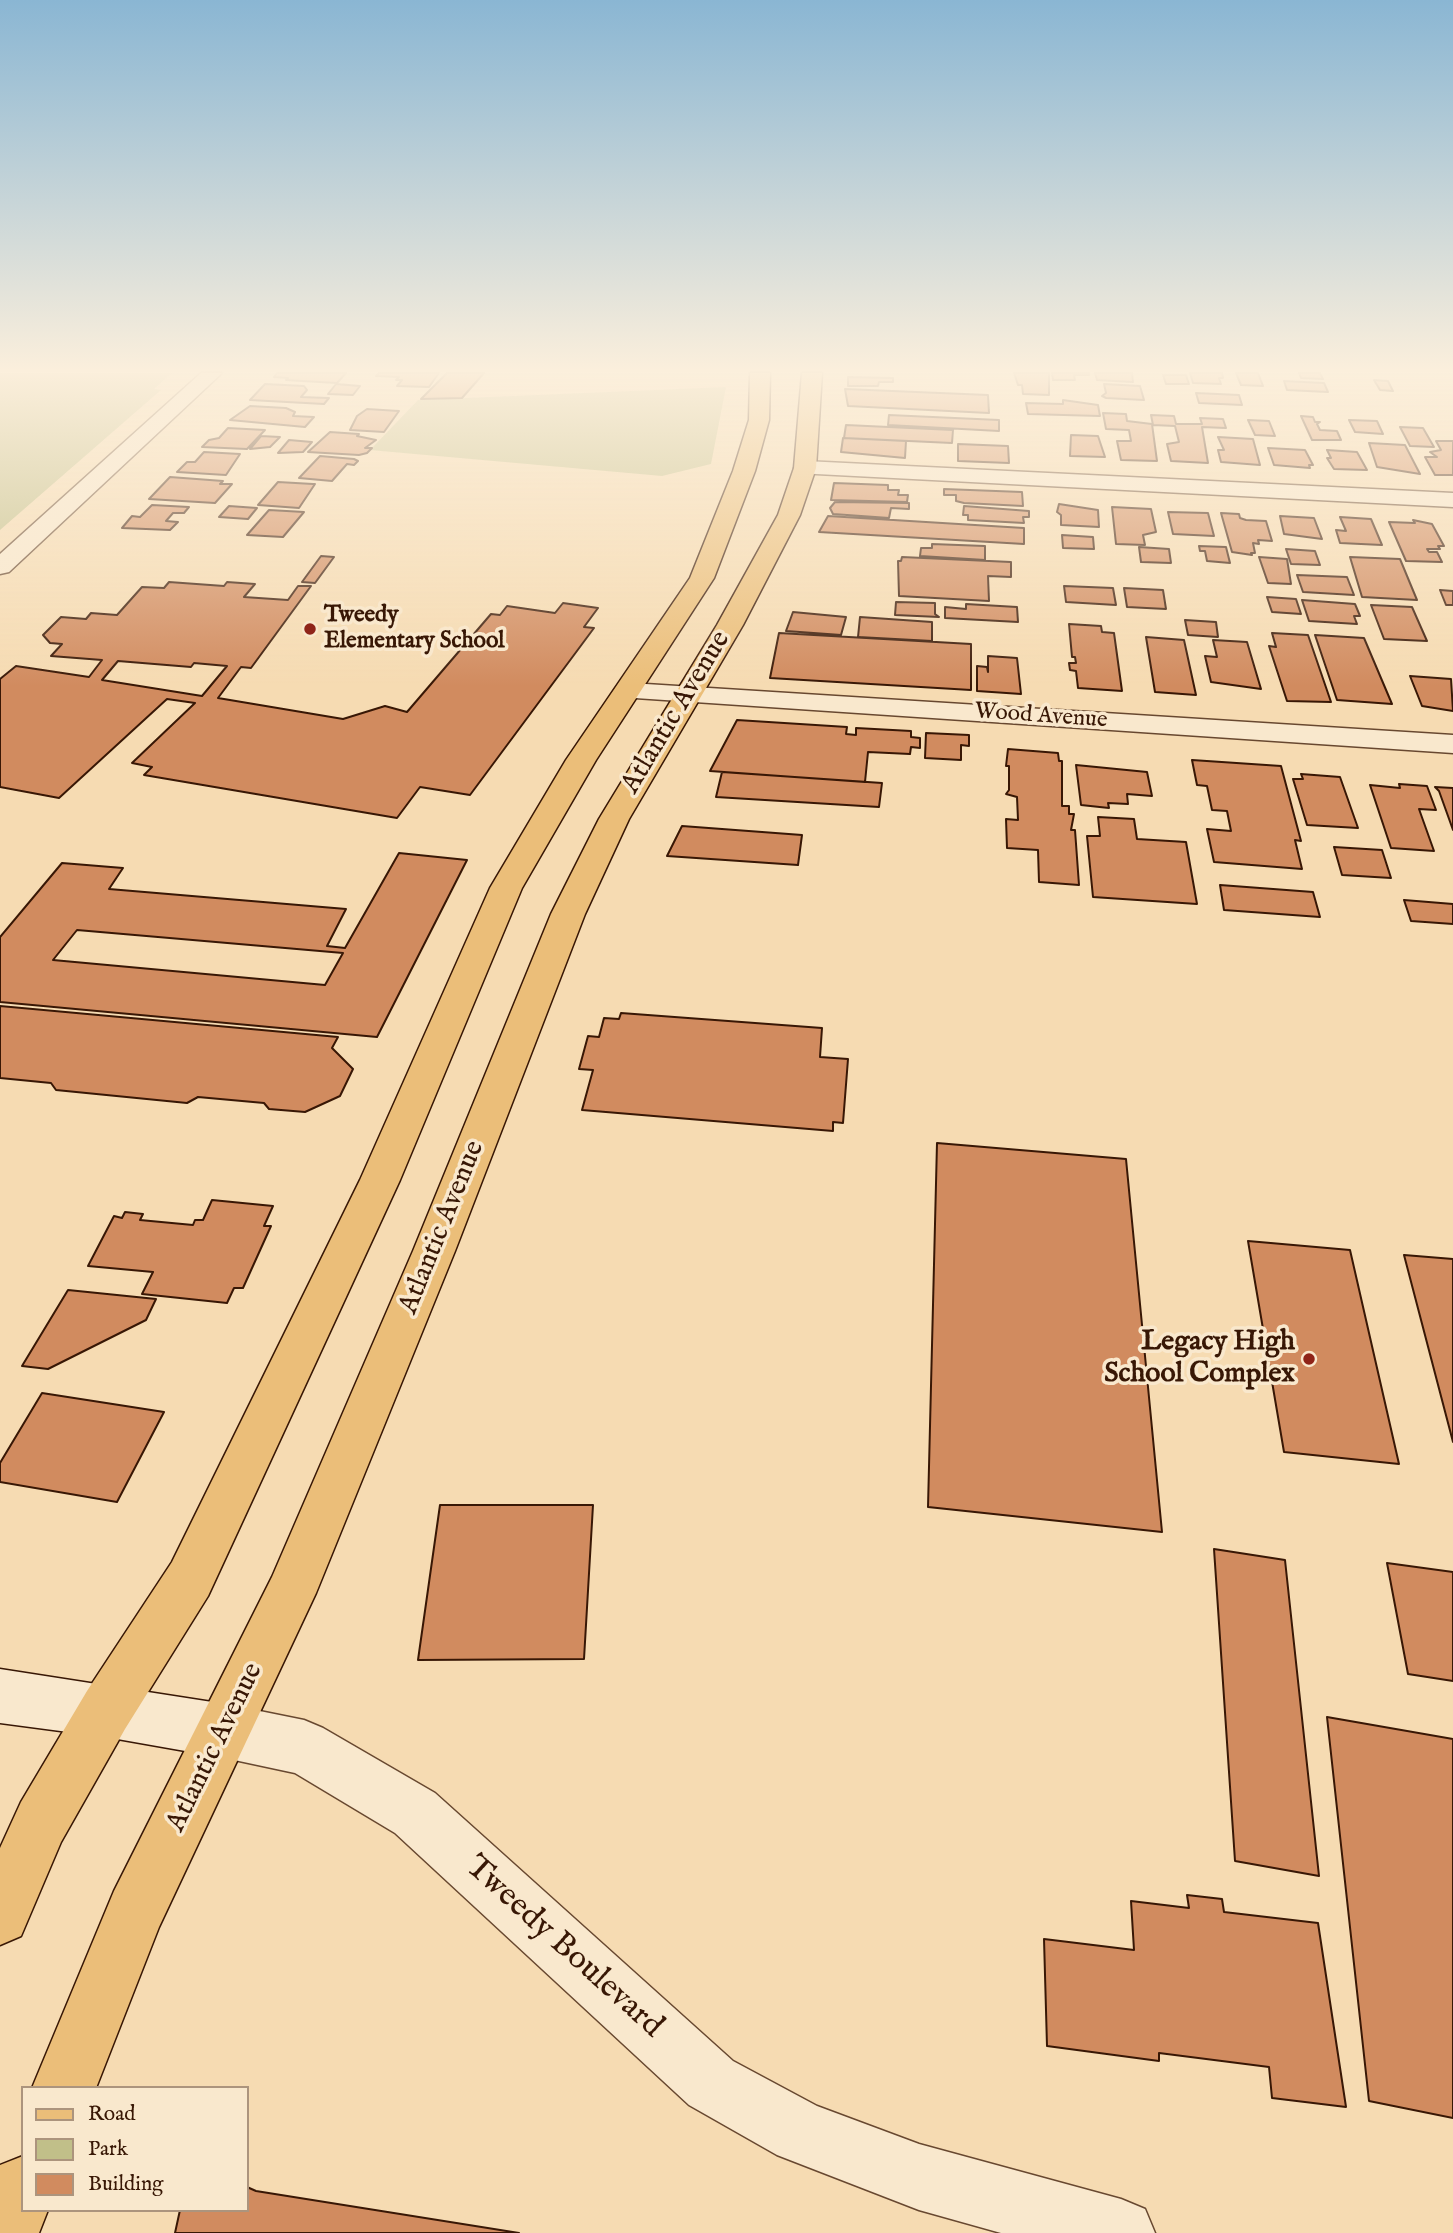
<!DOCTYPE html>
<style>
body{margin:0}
#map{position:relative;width:1453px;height:2233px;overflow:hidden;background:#f6dbb2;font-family:"IM FELL English",serif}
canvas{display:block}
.legend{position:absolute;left:21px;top:2086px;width:228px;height:126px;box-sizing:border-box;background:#f9e8cd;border:2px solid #ac947d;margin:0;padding:9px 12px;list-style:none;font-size:21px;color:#381705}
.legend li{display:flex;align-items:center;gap:14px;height:35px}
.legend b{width:35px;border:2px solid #ac947d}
</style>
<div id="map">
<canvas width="1453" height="2233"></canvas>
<ul class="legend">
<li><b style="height:9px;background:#ebbe79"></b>Road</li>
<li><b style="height:19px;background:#c1bf89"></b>Park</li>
<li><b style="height:19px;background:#d18b5f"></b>Building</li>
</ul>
</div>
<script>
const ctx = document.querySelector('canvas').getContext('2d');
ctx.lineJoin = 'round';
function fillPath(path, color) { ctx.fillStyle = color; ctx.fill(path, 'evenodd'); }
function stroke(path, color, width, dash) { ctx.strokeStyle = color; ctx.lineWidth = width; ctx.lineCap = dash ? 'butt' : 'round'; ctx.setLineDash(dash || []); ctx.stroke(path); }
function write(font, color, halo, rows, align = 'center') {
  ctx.font = font + ' "IM FELL English",serif'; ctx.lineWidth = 7; ctx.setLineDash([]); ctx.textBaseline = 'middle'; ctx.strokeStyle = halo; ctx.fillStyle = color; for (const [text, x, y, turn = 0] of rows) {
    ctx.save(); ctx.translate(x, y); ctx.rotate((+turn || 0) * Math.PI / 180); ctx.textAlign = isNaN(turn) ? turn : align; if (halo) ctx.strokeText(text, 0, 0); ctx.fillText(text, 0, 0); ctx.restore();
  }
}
fillPath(new Path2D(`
 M0 373H172L154 389 161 390 0 530Z
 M726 387 711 464 662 476 370 450 418 400Z`), '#c1bf89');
const building = new Path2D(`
 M277 373H346L337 383 286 380 288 378 274 377Z
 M379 373H439L429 387 397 386 402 380H396L399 377 376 376Z
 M447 373H484L462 398 421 399Z
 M1014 373H1049V395L1023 394 1022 385H1018Z
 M1052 373H1089V375H1074L1075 380H1053Z
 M1095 373H1132L1133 382 1097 380Z
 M1190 373H1222L1223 378H1219L1221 384 1193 383Z
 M1236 373H1258L1263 386 1241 385Z
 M1299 373H1320L1323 379 1301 378Z
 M1163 375H1186L1189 384H1166Z
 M848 377 893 378V382H879L878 386H848Z
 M1374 380 1388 381 1393 391 1380 390Z
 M1284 381 1324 383 1328 392 1287 390Z
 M265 384 304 386 307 390 301 397 329 398 324 404 250 400Z
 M336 384 360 386 353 395 328 394Z
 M1104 384 1140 386 1144 400 1106 398 1102 396 1106 393Z
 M845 389 988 395 989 413 848 406Z
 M1196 393 1239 395 1242 405 1199 403Z
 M1063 400 1098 405 1100 416 1028 414 1026 403 1063 404Z
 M250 406 286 408 295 412 293 416 314 417 305 427 230 420Z
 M367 409 399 411 384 432 350 430 357 416Z
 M1103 413 1126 414 1127 421 1152 424 1157 461 1121 460 1117 441H1131L1129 430 1106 429Z
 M889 415 999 420V431L888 425Z
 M1151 415 1174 416 1176 424H1202L1200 418 1223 419 1226 428 1202 427 1208 463 1171 461 1167 444 1179 442 1175 426 1153 425Z
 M1301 416 1313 417 1315 422H1320L1317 424 1320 430 1337 431 1341 440H1312Z
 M1248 420 1269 421 1275 436 1255 435Z
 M1349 420 1377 421 1383 434 1355 432Z
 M846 425 953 430 952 443 844 438Z
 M1400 427 1423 428 1434 447 1410 446Z
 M228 428 265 430 247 449 202 447 209 440 219 438Z
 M330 432 359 434 357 436 376 440 365 448H372L367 453 359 455 308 452Z
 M1071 435 1098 436 1105 457 1070 456Z
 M261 436 280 437 270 447 250 449Z
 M1218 437 1253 439 1260 465 1221 462 1218 450H1224Z
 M843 438 906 441 905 458 841 452Z
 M289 440 312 442 303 452 278 453Z
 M1436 441H1453V475H1435L1425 457H1437L1430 452 1441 450Z
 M1369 443 1405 445 1420 474 1377 467Z
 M958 444 1008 446 1009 463 958 461Z
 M1268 448 1305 450 1313 465H1309L1310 468 1274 465Z
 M1327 450 1357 452 1367 470 1334 469 1327 458H1331Z
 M204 452 240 454 226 475 177 472 187 462H195Z
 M320 456 354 459 358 461 354 465 347 464 332 481 299 478Z
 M170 477 223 481 220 484H232L215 503 149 499Z
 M278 482 313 484H315L299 508 258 505Z
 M834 483 888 485V490H899L898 495H908L907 502 831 500Z
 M944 489 1022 492 1023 506 964 503 956 501V495H944Z
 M835 502 909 503V509L891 508 889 518 833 514 830 508Z
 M1059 504 1098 510 1099 527 1061 525V515L1057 512Z
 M152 505 189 507 184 513H173L166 521 178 522 170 530 122 528 132 516 140 517Z
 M229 506 257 508 248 519 219 517Z
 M964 506 1029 511V517H1023L1024 523 968 520V515H963Z
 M1112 507 1151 509 1156 532 1143 535 1145 545 1116 544Z
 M269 510 304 512 283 537 247 535Z
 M1168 512 1208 513 1214 536 1173 534Z
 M1221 513 1239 514 1240 518 1246 520 1266 521 1272 541 1258 540 1259 544 1253 543 1255 553H1251L1252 555 1232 552Z
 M828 516 1024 528V544L819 532Z
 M1280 516 1314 518 1322 539 1284 534Z
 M1340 517 1371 519 1382 545 1340 543 1336 530 1346 531Z
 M1413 520 1432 524 1444 546H1438L1440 549H1427L1429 552H1437L1442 562 1406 561 1389 522 1415 523Z
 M1062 535 1093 537 1094 549 1063 548Z
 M932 544 985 546V560L920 556 921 548H932Z
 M1199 546 1226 547 1230 563 1207 561 1205 551H1200Z
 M1139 547 1169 549 1171 563 1141 562Z
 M1286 549 1315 551 1320 565 1291 564Z
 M321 556 334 557 315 583 302 582Z
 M902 557 1011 562V577L988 576 989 601 899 596 898 561H901Z
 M1259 557 1287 559 1291 584 1268 583Z
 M1350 557 1400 559 1417 600 1362 597Z
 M1297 575 1347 577 1354 595 1303 592Z
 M169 582 224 586 227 582 255 584 244 597 288 600 298 586H311L251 668 241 667 218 698 343 719 385 706 407 712 491 614 500 615 507 606 555 613 563 603 598 608 584 627 594 628 470 795 420 787 397 818 144 775 152 767 132 763 195 703 167 699 59 798 0 787V679L16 666 89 677 102 660 51 656 62 644 50 643 43 635 61 617 86 619 91 613 117 615 142 587 164 588ZM118 661 191 667 194 663 227 666 202 696 102 680Z
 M1064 586 1113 588 1116 605 1066 602Z
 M1124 588 1163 590 1166 609 1127 607Z
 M1440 590 1453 591V605H1446Z
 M1267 597 1296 599 1301 614 1272 612Z
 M1302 600 1355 604 1360 616H1354L1357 624 1309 621Z
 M896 602 935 603V614L939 617 895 615Z
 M966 604 1017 607 1018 622 945 618V607L966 609Z
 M1371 605 1412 607 1427 641 1384 639Z
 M793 612 846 617 841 635 786 631Z
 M860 617 932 622V641L858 637Z
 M1185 620 1216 622 1218 637 1188 635Z
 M1069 624 1101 626 1102 632 1114 633 1122 691 1078 688 1076 671 1070 670 1069 663H1076L1075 657H1072Z
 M779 633 971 644V690L770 678Z
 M1272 633 1308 635 1331 702 1287 701 1269 646 1276 647Z
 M1315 635 1364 638 1392 704 1337 700Z
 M1146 637 1184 640 1196 695 1155 692Z
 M1213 640 1247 642 1261 689 1211 682 1205 656 1217 657Z
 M988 656 1017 658 1021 694 977 691V666L987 667 988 672Z
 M1410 676 1451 679 1453 711 1422 706Z
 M737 720 847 727 846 734 856 735V728L911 731V737L920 738V748L911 747 910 754 868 752 865 782 710 771Z
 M926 733 969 735V746L961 745V760L925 758Z
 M1008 749 1058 753 1059 761H1062V806H1069V814H1074L1071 830H1075L1079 885 1039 882 1038 850 1007 848 1006 819 1018 820 1017 797 1006 794 1009 790V766H1006Z
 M1192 760 1281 766 1301 841 1295 840 1302 869 1214 862 1207 829 1231 831 1227 811 1212 810 1207 786 1197 785Z
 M1076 765 1147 772 1152 796 1127 794 1128 804 1108 803 1109 808 1081 805Z
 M722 772 882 783 879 807 716 797Z
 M1301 774 1340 777 1358 828 1307 825 1293 779H1303Z
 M1399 784 1427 786 1436 810 1419 809 1434 851 1391 848 1370 785 1400 788Z
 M1435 787 1453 788V830L1439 791Z
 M1098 817 1134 819 1137 839 1186 842 1197 904 1093 897 1087 836H1100Z
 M682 826 802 835 798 865 667 856Z
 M1334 847 1382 850 1391 878 1342 875Z
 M399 853 467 860 377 1037 0 1002V937L62 863 123 868 109 889 346 909 327 946 345 948ZM77 930 343 953 325 985 53 960Z
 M1220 885 1313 892 1320 917 1224 910Z
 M1404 900 1453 904V924L1411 921Z
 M0 1006 338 1037 332 1048 353 1069 340 1096 305 1112 269 1109 264 1103 198 1097 187 1103 56 1090 51 1083 0 1078Z
 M621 1013 822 1028 820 1057 848 1059 843 1123 833 1122V1131L582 1110 593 1070 579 1069 588 1036 599 1037 604 1018 619 1019Z
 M937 1143 1126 1159 1162 1532 928 1507Z
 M212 1200 273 1206 264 1226H271L243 1288H234L227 1303 142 1294 153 1272 88 1266 114 1216 122 1218 125 1212 143 1214 140 1220 193 1225 195 1220H203Z
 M1248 1241 1350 1250 1399 1464 1284 1452Z
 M1404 1255 1453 1259V1442Z
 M68 1290 156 1299 146 1320 48 1369 22 1366Z
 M42 1393 164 1412 117 1502 0 1482V1463Z
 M440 1505H593L584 1659 418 1660Z
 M1214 1549 1285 1560 1319 1876 1235 1861Z
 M1387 1563 1453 1572V1681L1408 1674Z
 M1327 1717 1453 1739V2118L1369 2101Z
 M1187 1895 1222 1899 1224 1912 1318 1923 1346 2107 1272 2098 1269 2067 1159 2053V2061L1047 2046 1044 1939 1134 1950 1131 1901 1189 1908Z
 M247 2187 256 2191 519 2233H175L180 2210H247Z`);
fillPath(building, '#d18b5f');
stroke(building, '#381705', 2);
const street = new Path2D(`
 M201 373H222L9 572 0 574V554Z
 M805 461 1453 493V507L797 473 794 468Z
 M630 683 1453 735V753L620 697 616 691 620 685Z
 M225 1704 304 1720 323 1728 435 1793 733 2061 817 2106 919 2144 1121 2199 1145 2209 1155 2233H1001L919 2210 777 2155 689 2105 395 1833 295 1773 225 1758 206 1750 198 1731 206 1712Z`);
const secondary = new Path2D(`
 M0 1669 225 1704 244 1712 252 1731 244 1750 225 1758 106 1737 0 1723Z`);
const primary = new Path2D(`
 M750 373H770L769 420 755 471 714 578 596 760 522 888 400 1180 208 1596 125 1729 61 1842 21 1936 0 1945V1848L21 1802 87 1691 172 1562 360 1180 490 888 566 760 690 578 733 471 749 420Z
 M802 373H822L816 468 800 515 743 625 629 819 585 914 455 1251 316 1593 159 1927 96 2088H32L114 1891 272 1577 413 1251 551 914 599 819 717 625 778 515 794 468Z
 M23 2156V2210H48L39 2233H0V2165Z`);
stroke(street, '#684830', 3);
stroke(secondary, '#381705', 3);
stroke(primary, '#381705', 3);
fillPath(street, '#f9e8cd');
fillPath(secondary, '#f9e8cd');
fillPath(primary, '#ebbe79');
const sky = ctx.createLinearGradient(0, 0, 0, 686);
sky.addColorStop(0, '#8ab6d3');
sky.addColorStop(0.54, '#fbefdc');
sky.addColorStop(1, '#fbefdc00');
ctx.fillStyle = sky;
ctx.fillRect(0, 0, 1453, 686);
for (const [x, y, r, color] of [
 [310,629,7,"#8f2418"],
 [1309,1359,7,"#8f2418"]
]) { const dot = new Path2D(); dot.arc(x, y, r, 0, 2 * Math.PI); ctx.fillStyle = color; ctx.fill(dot); stroke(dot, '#f9e8cd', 2.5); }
write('bold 23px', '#381705', '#f9e8cd', [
 ["Tweedy",324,616],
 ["Elementary School",324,642]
], 'left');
write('23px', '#381705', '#f9e8cd', [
 ["Wood Avenue",1041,717,4]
]);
write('28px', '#381705', '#f9e8cd', [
 ["Atlantic Avenue",677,713,-59],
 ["Atlantic Avenue",443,1228,-68],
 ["Atlantic Avenue",216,1748,-64]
]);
write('bold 28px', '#381705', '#f9e8cd', [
 ["Legacy High",1295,1343],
 ["School Complex",1295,1375]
], 'right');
write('33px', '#381705', '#f9e8cd', [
 ["Tweedy Boulevard",563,1948,42]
]);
</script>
